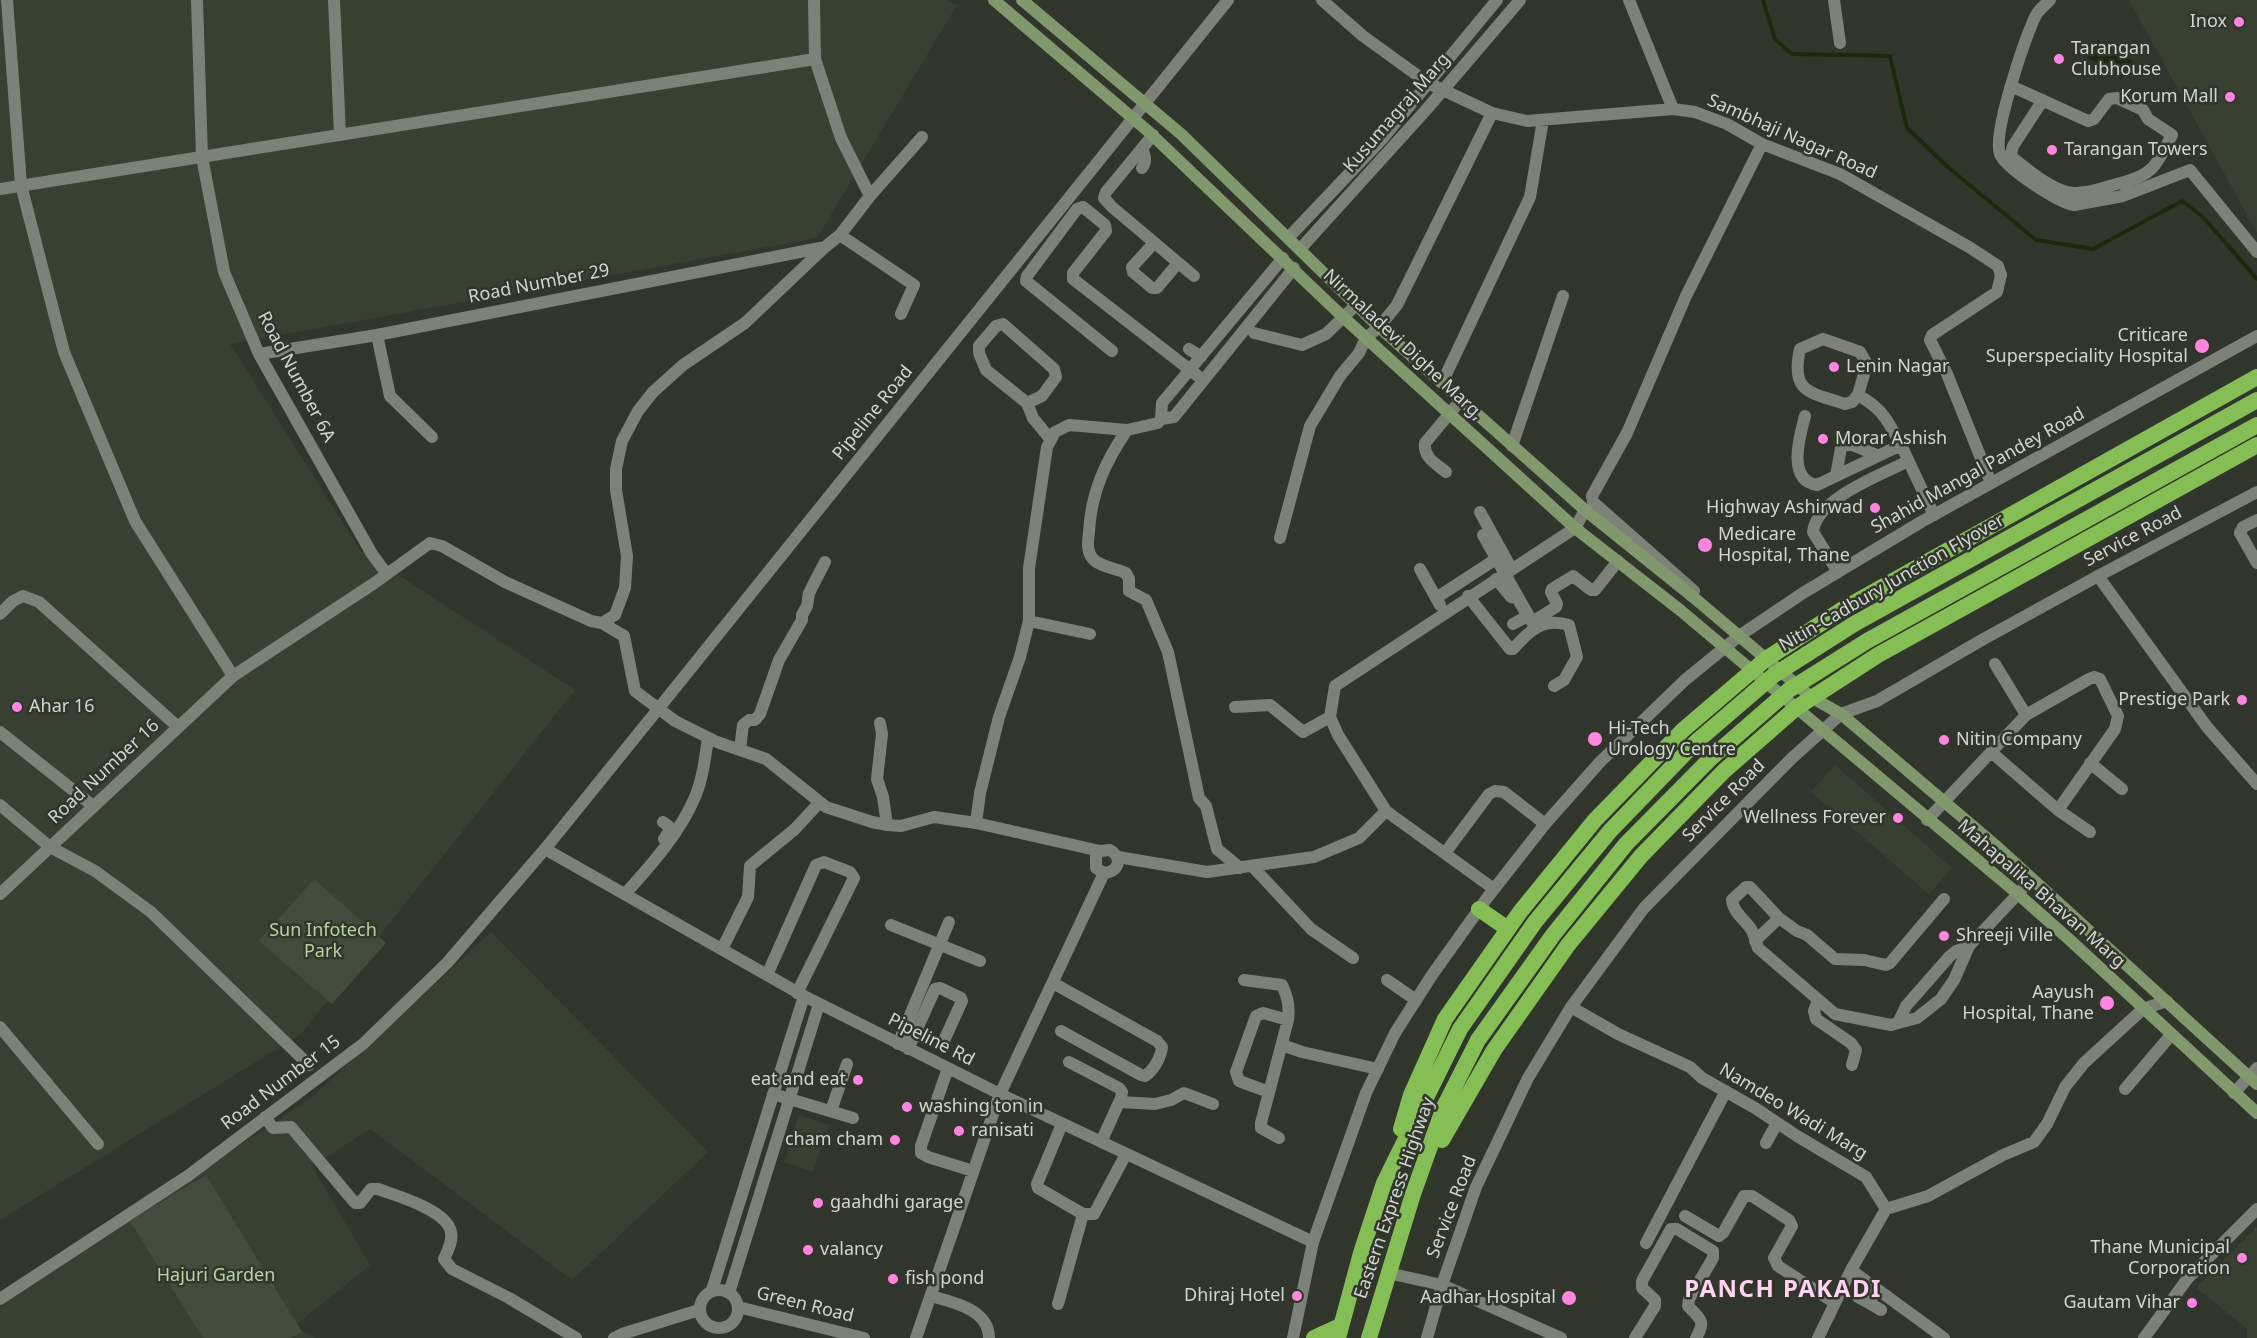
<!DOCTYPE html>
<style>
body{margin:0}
canvas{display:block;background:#31362d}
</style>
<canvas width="2257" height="1338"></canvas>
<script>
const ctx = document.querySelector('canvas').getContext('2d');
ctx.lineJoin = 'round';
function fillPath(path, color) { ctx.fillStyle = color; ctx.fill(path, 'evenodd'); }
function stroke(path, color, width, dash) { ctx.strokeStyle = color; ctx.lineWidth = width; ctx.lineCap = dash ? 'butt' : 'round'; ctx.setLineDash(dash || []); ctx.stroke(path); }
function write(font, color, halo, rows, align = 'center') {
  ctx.font = font + ' "Noto Sans",sans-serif'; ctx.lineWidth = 5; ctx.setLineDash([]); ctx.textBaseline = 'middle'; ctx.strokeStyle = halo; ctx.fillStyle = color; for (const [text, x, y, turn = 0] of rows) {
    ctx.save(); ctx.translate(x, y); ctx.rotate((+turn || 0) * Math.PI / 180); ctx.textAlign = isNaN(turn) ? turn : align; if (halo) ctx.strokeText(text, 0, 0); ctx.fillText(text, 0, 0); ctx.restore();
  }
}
fillPath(new Path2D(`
 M0 0H947L957 5 817 238 230 344 360 550 575 690 301 1034 0 1220Z
 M2129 0H2257V233Z
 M1835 765 1952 868 1929 894 1811 792Z
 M491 932 708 1152 572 1280 370 1129 312 1166 370 1265 293 1327 316 1338H0V1306L311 1098Z
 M799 1115 829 1125 813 1172 784 1162Z
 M2257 1227V1338H2247V1328L2196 1288Z`), '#374031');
fillPath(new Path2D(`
 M314 879 386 943 332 1004 259 941Z
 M206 1175 302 1332 291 1338H203L130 1221Z`), '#424c3c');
fillPath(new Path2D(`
 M2098 40 2132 61 2121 79 2087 57Z`), '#1a280e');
stroke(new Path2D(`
 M1763 0 1775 39 1792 54 1890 56 1907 128 1949 168 2036 240 2093 249 2182 201 2203 217 2257 279`), '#1a280e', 4);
stroke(new Path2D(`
 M197 0 202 157 224 272 259 354 372 554 386 573
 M334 0 340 135
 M1322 0 1363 36 1428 83 1492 113 1527 121 1673 109 1695 112 1727 124 1762 144 1840 174 1879 196 1969 247 1998 266 2001 275 1997 292 1932 335 1930 340 1947 374 1991 483
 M1629 0 1673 109
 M1834 0 1840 43
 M2050 0C2045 5 2038 10 2035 17 2025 39 1992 134 2000 154 2005 168 2059 203 2074 205L2123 196 2190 170 2257 252
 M2011 86 2088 121 2094 119 2109 99 2117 98 2143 110 2148 119 2172 135C2157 162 2156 174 2124 182L2128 194
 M2043 100 2013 146 2011 154 2014 159C2029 171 2049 187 2067 192 2084 196 2107 186 2124 182
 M1153 135 1106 192 1104 198 1112 207 1194 276
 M1142 148C1145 156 1147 161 1142 168
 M0 189 815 59
 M870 196 922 137
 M840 235 914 285 901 314
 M1154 243 1132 267 1133 272 1152 288H1157L1178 263
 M1283 258 1162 403 1161 419 1174 417 1294 268
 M1254 333 1302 345 1326 334 1357 304
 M377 335 390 396 432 437
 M1189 349 1201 357
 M1112 351 1026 281 1027 276 1077 209 1083 207 1105 225 1106 231 1073 273V279L1203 380
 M259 354 377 335 825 247
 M1442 383 1530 197 1543 120
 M1858 395 1867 364 1860 352 1823 339 1800 349C1790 393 1810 392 1845 404L1852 402 1858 395C1884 410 1887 420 1901 445
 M1027 403 1042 396 1056 377 1054 369 1003 324 996 326 979 346V353L986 370 1027 403 1033 418 1051 440
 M1805 416C1800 435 1786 480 1817 485L1901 445 1934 515
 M1161 419 1158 423 1127 430C1105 462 1091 493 1089 532 1088 541 1086 551 1093 559 1099 566 1117 569 1126 573L1129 579V591L1146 600 1168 652 1199 798 1206 806 1217 849 1240 868
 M1512 446 1563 296
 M1446 472C1436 464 1423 457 1425 443L1461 400
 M1836 476 1841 448 1845 445H1852L1877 455
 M1480 512 1511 568
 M2257 520 2243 527 2240 533 2257 563
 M1483 535 1535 627
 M1280 538 1310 426 1340 376 1359 353 1366 338 1379 327 1397 305 1492 113
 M1420 569 1440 605
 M1838 572 1813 532C1816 498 1882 475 1908 461
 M2098 576 2207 727 2257 784
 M1496 579 1511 597 1517 598 1526 613 1524 618 1513 624
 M1468 596 1510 649H1513C1529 631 1543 617 1569 625L1577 657 1564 680 1554 686
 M1692 596 1694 591 1593 502 1592 496 1627 433 1686 296 1762 144
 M1436 598 1496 559
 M0 614 13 601 23 596 39 602 178 727
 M1029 621 1090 634
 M1532 622 1556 607 1557 604 1551 592 1552 589 1573 576 1591 590H1595L1618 561
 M602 623 624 636 635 691 675 721 717 742 766 759 826 807 872 822 887 825 901 826 934 817 976 823
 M1995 664 2026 715
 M233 676 373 584 430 543 442 546 505 582 591 621 602 623 615 615 625 588 627 556 616 490V469L622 441 638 411 653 392 683 365 745 323 825 247 840 235 870 196 841 138 815 59 814 0
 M1235 707 1270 705 1303 732 1330 717
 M880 723 882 734 877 779 883 797 887 825
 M0 732 93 806
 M740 749 743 725 749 720H755L760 714 779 660 802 620V615L807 606 809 593 825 562
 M2090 763 2122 789
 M0 805 50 847 95 871 151 912 309 1065
 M2058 810 2090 832
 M1927 820 2026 715 2089 679 2094 677 2100 679 2118 716 2115 729 2058 810 1991 752
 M663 822 671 828 664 839
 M545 849 804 996 1000 1094 1313 1242
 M1100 851 1096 856V868L1104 873C1119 872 1123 858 1110 850L1100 851 976 823 980 793 999 717 1020 657 1029 621V568L1047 447 1055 432 1069 425 1127 430
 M1445 853 1489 794 1495 791 1504 792 1545 824
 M1118 857 1207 872 1314 857 1359 838 1386 811
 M1252 866 1311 929 1353 958
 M1494 889 1386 811 1338 735 1330 717 1335 686 1575 528 1585 510
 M625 894C651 865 680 833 695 797 703 778 705 758 708 738
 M1779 918 1797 931 1807 935 1835 959 1864 960 1886 965 1890 963 1944 899
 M891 925 980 961
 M1755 941 1779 918 1750 887H1746L1732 900C1733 912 1744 919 1751 929 1754 934 1756 942 1758 948L1835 1014 1891 1025 1898 1023 1917 1018 1941 999 1954 980 1969 946 2031 880
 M722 949 748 897 750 866 795 829 819 803
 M767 975 816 865 824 862 850 872 854 878 797 993
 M1244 980 1282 985C1288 997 1290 1007 1288 1020L1261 1123V1128L1279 1138
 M1387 980 1416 1000
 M1053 983 1157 1041 1162 1047C1161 1057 1154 1070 1145 1076L1141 1075 1061 1031
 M1818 1000 1814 1011 1816 1019 1851 1043 1856 1050 1852 1065
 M1571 1007 1618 1034 1690 1067 1702 1078 1755 1108 1797 1136 1866 1177 1886 1209 1928 1196 2003 1155 2034 1142 2047 1124 2065 1087 2084 1063 2143 1009 2167 1001
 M1898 1023 1906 1006 1949 957 1956 951 1969 946
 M0 1027 98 1144
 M898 1044 949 922
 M1282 1045 1302 1052 1378 1069
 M908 1049 935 989 940 988 961 998 962 1001 942 1045 914 1034
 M1069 1062 1119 1088 1122 1092 1121 1098 1101 1142
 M948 1068 921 1146V1153L928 1157 973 1171
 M2125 1089 2171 1035
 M1269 1092 1239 1081 1236 1072 1256 1016 1263 1013 1288 1020
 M2234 1093 2257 1068
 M773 1094 853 1118
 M1120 1102 1155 1104 1171 1100 1184 1093 1213 1104
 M831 1111 847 1064
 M265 1117 273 1128 291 1127 355 1203H360L371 1189H378C397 1196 447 1210 451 1232 453 1241 448 1250 444 1259L452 1269 509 1298 576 1338
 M1062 1124 1037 1184 1038 1188 1083 1214H1094L1126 1154
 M1766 1143 1777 1123
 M1685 1216 1719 1236 1723 1233 1744 1196H1752L1789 1220 1792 1226 1774 1258 1778 1266 1835 1303
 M1646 1243 1726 1091
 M1851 1270 1944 1338
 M1877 1289 1869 1303 1881 1310
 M700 1309a19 19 0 1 1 38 0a19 19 0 1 1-38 0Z
 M712 1290 804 996
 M729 1293 819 1004
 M931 1296C952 1302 989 1309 989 1338
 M1858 1297 1869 1303
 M0 1299 189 1175 363 1044 447 963 545 849 667 698 1228 0
 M1058 1304 1083 1214
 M738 1307 864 1338
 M614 1338 622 1334 699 1310
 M916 1338 1000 1094 1104 873
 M1635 1338 1655 1306V1300L1642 1288V1281L1671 1229H1677L1713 1251V1258L1689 1299 1688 1306C1701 1320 1706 1321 1696 1338
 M1818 1338 1851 1270 1886 1209
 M2144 1338 2188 1278 2257 1209`), '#7c8278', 12);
stroke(new Path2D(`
 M1289 237 1383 138 1497 0
 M1301 248 1426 110 1520 0
 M0 894 233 676 135 521 64 352 21 185 7 0
 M1388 1273 1442 1285 1561 1338
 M1293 1338 1313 1242 1366 1093 1395 1033 1432 975 1487 898 1545 824 1600 762 1685 680 1739 636 1803 593 1921 522 2257 336
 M1427 1338 1442 1285 1476 1187 1528 1078 1571 1007 1644 908 1791 759 1841 714 1877 701 1980 641 2098 576 2257 492`), '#7c8278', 12);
stroke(new Path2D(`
 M994 0 1149 132 1343 317 1575 528 1680 610 2018 894 2071 941 2257 1113
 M1022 0 1181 134 1379 327 1585 510 1692 596 1811 697 1841 714 1995 845 2257 1084`), '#80986b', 12);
stroke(new Path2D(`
 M1479 909 1508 929
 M1401 1129 1411 1095 1445 1019 1520 912 1595 820 1683 730 1766 659 1843 609 2257 377
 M1442 1140 1494 1050 1568 945 1641 856 1724 771 1796 708 1878 655 2257 445
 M1314 1338 1340 1326
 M1338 1338 1361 1253 1384 1183 1460 1029 1535 922 1610 831 1696 742 1774 675 1854 624 2257 400
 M1369 1338 1413 1194 1444 1107 1478 1040 1553 935 1626 844 1711 758 1789 690 1867 641 2257 425`), '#86be56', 16);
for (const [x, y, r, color] of [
 [2239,22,6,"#fe85e0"],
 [2059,59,6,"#fe85e0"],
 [2230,97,6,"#fe85e0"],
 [2052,150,6,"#fe85e0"],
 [2202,346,8,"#fe85e0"],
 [1834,367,6,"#fe85e0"],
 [1823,439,6,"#fe85e0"],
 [1875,508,6,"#fe85e0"],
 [1705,545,8,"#fe85e0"],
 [2242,700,6,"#fe85e0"],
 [17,707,6,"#fe85e0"],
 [1595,739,8,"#fe85e0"],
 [1944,740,6,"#fe85e0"],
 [1898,818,6,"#fe85e0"],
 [1944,936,6,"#fe85e0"],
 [2107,1003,8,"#fe85e0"],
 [858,1080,6,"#fe85e0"],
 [907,1107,6,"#fe85e0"],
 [959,1131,6,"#fe85e0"],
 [895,1140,6,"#fe85e0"],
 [818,1203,6,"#fe85e0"],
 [808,1250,6,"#fe85e0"],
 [2242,1258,6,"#fe85e0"],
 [893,1279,6,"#fe85e0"],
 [1297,1296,6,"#fe85e0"],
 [1569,1298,8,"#fe85e0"],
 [2192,1303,6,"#fe85e0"]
]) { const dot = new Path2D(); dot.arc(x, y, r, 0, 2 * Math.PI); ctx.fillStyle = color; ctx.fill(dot); stroke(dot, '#31362d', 2); }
write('18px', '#d2d5d0', '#31362d', [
 ["Inox",2227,22,"right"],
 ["Tarangan",2071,49],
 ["Clubhouse",2071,70],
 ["Korum Mall",2218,97,"right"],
 ["Tarangan Towers",2064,150],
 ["Criticare",2188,336,"right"],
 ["Superspeciality Hospital",2188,357,"right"],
 ["Lenin Nagar",1846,367],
 ["Morar Ashish",1835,439],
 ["Highway Ashirwad",1863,508,"right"],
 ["Medicare",1718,535],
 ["Hospital, Thane",1718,556],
 ["Prestige Park",2230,700,"right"],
 ["Ahar 16",29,707],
 ["Hi-Tech",1608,729],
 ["Urology Centre",1608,750],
 ["Nitin Company",1956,740],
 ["Wellness Forever",1886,818,"right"],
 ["Shreeji Ville",1956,936],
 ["Aayush",2094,993,"right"],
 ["Hospital, Thane",2094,1014,"right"],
 ["eat and eat",846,1080,"right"],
 ["washing ton in",919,1107],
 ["ranisati",971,1131],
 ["cham cham",883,1140,"right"],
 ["gaahdhi garage",830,1203],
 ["Thane Municipal",2230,1248,"right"],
 ["Corporation",2230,1269,"right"],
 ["valancy",820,1250],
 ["fish pond",905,1279],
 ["Dhiraj Hotel",1285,1296,"right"],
 ["Aadhar Hospital",1556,1298,"right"],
 ["Gautam Vihar",2180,1303,"right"]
], 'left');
write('18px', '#d2d5d0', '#31362d', [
 ["Kusumagraj Marg",1397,113,-49],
 ["Sambhaji Nagar Road",1792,137,24],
 ["Road Number 29",539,284,-11],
 ["Nirmaladevi Dighe Marg,",1403,345,43],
 ["Road Number 6A",296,377,62],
 ["Pipeline Road",873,413,-51],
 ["Shahid Mangal Pandey Road",1978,471,-29],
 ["Service Road",2133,537,-28],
 ["Nitin-Cadbury Junction Flyover",1892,583,-30],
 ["Road Number 16",104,772,-43],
 ["Service Road",1724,801,-45],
 ["Mahapalika Bhavan Marg",2041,894,41],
 ["Pipeline Rd",931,1040,27],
 ["Road Number 15",281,1083,-37],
 ["Namdeo Wadi Marg",1793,1112,31],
 ["Eastern Express Highway",1395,1198,-71],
 ["Service Road",1452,1207,-69],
 ["Green Road",805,1305,14]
]);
write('18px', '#b6d5a1', '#31362d', [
 ["Sun Infotech",323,931],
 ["Park",323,952],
 ["Hajuri Garden",216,1276]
]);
ctx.letterSpacing = '1.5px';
write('bold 24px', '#fed4f1', '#31362d', [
 ["PANCH PAKADI",1783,1290]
]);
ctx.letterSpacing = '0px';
</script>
